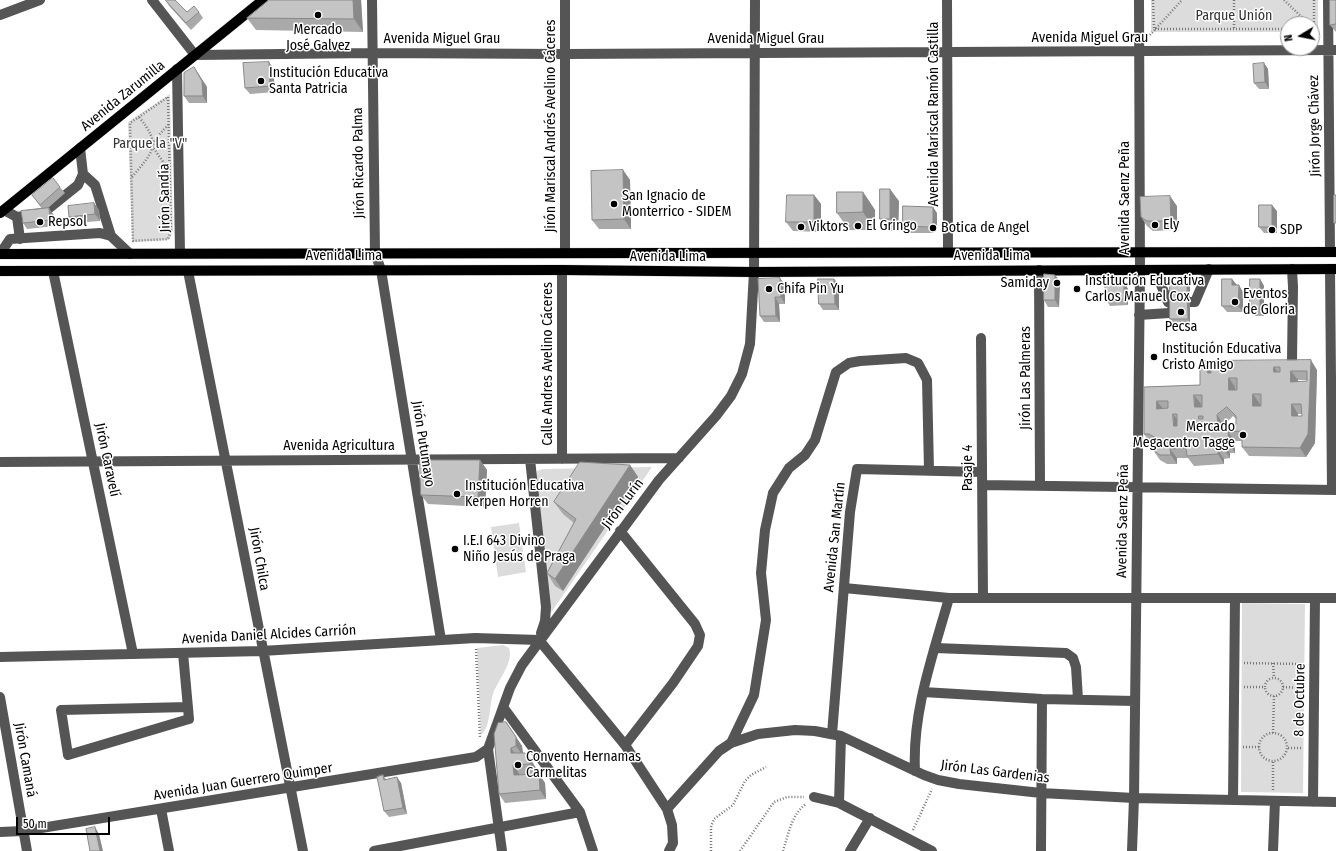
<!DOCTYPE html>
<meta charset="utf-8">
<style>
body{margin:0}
#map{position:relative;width:1336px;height:851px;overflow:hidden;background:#fff;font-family:"Fira Sans Condensed",sans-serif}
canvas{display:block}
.north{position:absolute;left:1280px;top:16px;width:40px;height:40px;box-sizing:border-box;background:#fff;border:1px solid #999;border-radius:50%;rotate:260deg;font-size:11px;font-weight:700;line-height:16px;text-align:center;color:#000}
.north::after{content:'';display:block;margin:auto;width:14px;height:18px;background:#000;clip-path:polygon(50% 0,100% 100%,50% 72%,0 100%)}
.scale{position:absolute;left:16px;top:817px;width:94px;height:18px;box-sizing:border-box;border:2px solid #000;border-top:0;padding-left:5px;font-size:12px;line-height:14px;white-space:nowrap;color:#000;-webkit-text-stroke:3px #fff;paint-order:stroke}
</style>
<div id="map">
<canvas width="1336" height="851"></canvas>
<div class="north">N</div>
<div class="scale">50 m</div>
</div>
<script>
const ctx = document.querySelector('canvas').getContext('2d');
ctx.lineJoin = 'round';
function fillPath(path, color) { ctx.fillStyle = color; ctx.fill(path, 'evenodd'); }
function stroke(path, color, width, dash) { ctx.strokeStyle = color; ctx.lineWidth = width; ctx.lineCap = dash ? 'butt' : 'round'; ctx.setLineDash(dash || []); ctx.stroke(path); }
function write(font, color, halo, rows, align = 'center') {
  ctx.font = font + ' "Fira Sans Condensed",sans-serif'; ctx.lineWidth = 3; ctx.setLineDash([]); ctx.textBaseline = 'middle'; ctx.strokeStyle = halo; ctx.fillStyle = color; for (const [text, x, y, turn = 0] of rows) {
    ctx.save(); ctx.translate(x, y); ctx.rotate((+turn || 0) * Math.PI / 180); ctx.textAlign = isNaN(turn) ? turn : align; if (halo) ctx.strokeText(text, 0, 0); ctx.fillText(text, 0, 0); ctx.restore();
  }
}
fillPath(new Path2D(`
 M1151 0H1318V32H1312V24H1288V32H1151Z
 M170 94 173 232 169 240 132 242 128 122Z
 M652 467 550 614 536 477 537 471 543 469Z
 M519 523 526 572 498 577 491 527Z
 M1242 603 1305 604 1303 793 1241 792Z
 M503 645 509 648C514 662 498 680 493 694 489 706 491 726 481 735L477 648Z`), '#dcdcdc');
const major = new Path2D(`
 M0 213 263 0
 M0 254 1336 252
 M0 271 562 270 754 272 1336 269`);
stroke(major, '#dbdbdb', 11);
stroke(new Path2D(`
 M1153 0 1154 29H1288
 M1234 0V29
 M1284 0 1309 24
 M1312 29H1314V0
 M1150 35 1182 0
 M168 97 171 231 168 239 133 241 130 123Z
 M168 169 152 146 158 136 168 125
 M132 177C153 152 162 145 139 117
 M476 649 480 737
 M1244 663 1302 664
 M1273 663 1274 678
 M1265 687a9 9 0 1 1 18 0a9 9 0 1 1-18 0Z
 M1244 687H1265
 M1283 687 1302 688
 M1259 747a14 14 0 1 1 28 0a14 14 0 1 1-28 0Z
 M1273 733 1274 696
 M1243 747H1259
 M1288 748H1302
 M1273 762V791
 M913 830 932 789
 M711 851V827L714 819 733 805 745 781 751 775 766 767
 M740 851 774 802 787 797H804
 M783 851C789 833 791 815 806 804`), '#777', 2.5, [1, 2]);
stroke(new Path2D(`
 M152 0 195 55 372 53 565 54 1336 50
 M372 0 375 253 381 270 441 640
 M947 0 948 252
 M1328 0 1330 252
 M0 15 40 0
 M177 69 180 253
 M83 174 95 185 111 236
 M4 210 17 217 43 213 78 185 83 174 80 148
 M17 217 20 239
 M565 253V0
 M0 254 10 239 100 233 111 236 130 254
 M1292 269 1293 287 1292 360
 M1330 269 1332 490
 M1039 270 1040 486
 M1155 270 1168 302H1172
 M53 271 133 654
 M188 271 303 851
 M1190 302H1195L1209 269
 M1139 315 1169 313 1179 303
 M981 338 983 597
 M530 459 546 607 545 621 541 633
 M562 459V270
 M0 462 679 458
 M982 485 1336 490
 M620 531 695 624 700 635 698 646 673 683 625 745
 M844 588 949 598H1336
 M539 640 625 745 667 809 672 825 673 843 669 851
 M935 648 1066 653 1073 658 1076 667 1078 699
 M183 653 189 719 68 755 61 710 188 707
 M0 657 262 651 475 638 539 640
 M923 692 1042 699 1135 701
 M0 697 27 851
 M503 707 580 812 593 851
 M832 734 850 512 857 469 982 472
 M731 743 754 695 766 620 761 573 765 530 773 493 789 468 805 455 815 440 836 372 849 363 860 361 906 358 918 363 927 380 929 470
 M488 749 510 688 522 665 659 480 716 416 731 396 742 374 750 344 754 272 755 0
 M488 749 502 851
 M915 771C912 712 933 655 949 598
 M814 797 839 803 932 851
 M1233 800 1235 598
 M1313 802 1315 598
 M839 803 841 736
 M161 809 169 851
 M667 809 719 751 731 743 758 734 795 730 815 731 841 736 924 775 938 780 959 784 1041 793 1134 798 1336 802
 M0 832 23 831 476 757 488 749
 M374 851 580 812
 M850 851 870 818
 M1041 851 1042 699
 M1132 851 1134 798 1140 270 1139 0
 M1273 851 1275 801`), '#555', 10);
stroke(major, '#000', 10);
fillPath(new Path2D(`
 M361 0 363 32 256 30 247 18Z
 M1336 0V32L1330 25Z
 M166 1 187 12H199L203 18 191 30 170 7Z
 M1264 63 1268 69 1269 89H1259L1254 83Z
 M194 67 207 87V103H189L184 96Z
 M273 68 275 92 250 94 245 88Z
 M623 170 630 180 631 229H599L592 220Z
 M60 187 65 193 48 208 53 214 55 226 27 229 23 223 42 209 32 195Z
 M863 192 875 210V230H849L837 213Z
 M814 195 821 204V232L793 231 786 222Z
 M899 201 898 231H889L880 219Z
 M94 203 99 210 100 221 73 223 69 217Z
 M1177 206V230L1153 231 1147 226 1141 217Z
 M1277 211V233H1264L1259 227Z
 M937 213V228L933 233H907L903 226Z
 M834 279 839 285V310H823L819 304Z
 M1260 279 1264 286V316H1255L1250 309Z
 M1060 281 1059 307H1048L1044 300Z
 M1124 282 1128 289V305L1110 306 1106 299Z
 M1187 283 1190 286V322H1173L1170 319Z
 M785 285V304H779L780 322H764L760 316Z
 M1237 285 1243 292V312H1227L1222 306Z
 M1200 361 1317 370 1315 443 1306 457 1249 456 1242 447V441H1235V453H1230V458L1224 459V464L1194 466 1188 458H1177V464H1167L1160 460 1153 450V443H1150L1144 434V387L1200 385ZM1298 380H1307V381L1298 382ZM1298 414H1302V416H1298ZM1233 416 1236 419V424L1227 432 1224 430V425Z
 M480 460 487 470 485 507 428 504 421 495Z
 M630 465 638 477 563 591 555 586 547 573 574 523 563 514 554 502Z
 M506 722 522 746 523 753 536 768V773L520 775 539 774 545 783 546 799 505 803 499 794Z
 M383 775 386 779 401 783 407 814 389 817 384 811Z`), '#a9a9a9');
fillPath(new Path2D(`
 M353 0H361L363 32 354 19Z
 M269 62 273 68 275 92 270 86Z
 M1264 63 1268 69 1269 89 1265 82Z
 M194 67 207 87V103L203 96Z
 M623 170 630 180 631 229 624 219Z
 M890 189 899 201 898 231 890 219Z
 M863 192 875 210V230L863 212Z
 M814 195 821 204V232L814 222Z
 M1170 196 1177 206V230L1171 221Z
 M94 203 99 210 100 221 95 214Z
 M1272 205 1277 211V233L1272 227Z
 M933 207 937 213V228L933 233 929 227Z
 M49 208 53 214 55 226 50 220Z
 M1055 275 1060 281 1059 307 1055 300Z
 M780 278 785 285V304L781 297Z
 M834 279 839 285V310L835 304Z
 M1232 279 1237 285H1232Z
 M1260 279 1264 286V316L1260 309Z
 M1124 282 1128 289V305L1124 299Z
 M1187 283 1190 286V322L1188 319Z
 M1239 285 1243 292V312L1238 306Z
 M775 297 779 304 780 322 776 316Z
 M1311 360 1317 370 1315 443 1306 457 1300 448Z
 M1207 366 1214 376 1208 373Z
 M1274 367 1281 377 1274 372Z
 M1291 371 1298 380V391L1291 382Z
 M1229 378 1235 387V399L1229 390Z
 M1253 394 1260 404V416L1253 406Z
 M1194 395 1201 404V417L1195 407Z
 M1157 401 1164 410 1157 409Z
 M1292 404 1298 414V425L1292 416Z
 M1173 414 1180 423V436L1174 426Z
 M1217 415 1224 425V435L1218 426Z
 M1228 432 1235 441V453L1229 443Z
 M1223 444 1230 453V458L1224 449Z
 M1170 449 1177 458V464L1171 455Z
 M1218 450 1224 459V464L1218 454Z
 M480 460 487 470 485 507 478 497Z
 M630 465 638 477 563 591 555 579Z
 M506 722 522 746 523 756 516 746Z
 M511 748 517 757 511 753Z
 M530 758 536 768V773L530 764Z
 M513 765 520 775H514Z
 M539 774 545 783 546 799 540 790Z
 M397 777 401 783 407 814 403 808Z
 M95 827 99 834 103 851H100Z`), '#898989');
const building = new Path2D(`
 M166 0H175L187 12 194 6 199 12 186 23 166 1Z
 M269 0H353L354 19 247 18Z
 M1330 0H1336V24L1330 25Z
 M269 62 270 86 245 88 243 63Z
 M1264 63 1265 82 1254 83 1253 64Z
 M194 67 202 81 203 96H184V73Z
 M623 170 624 219 592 220 591 171Z
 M53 178 60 187 40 205 32 195Z
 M880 189H890V219H880Z
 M837 192H863V212L837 213Z
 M787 195H814V222H786Z
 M1334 195H1336V223H1334Z
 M1170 196 1171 221H1147L1141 217 1140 197Z
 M94 203 95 214 69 217 68 206Z
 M1259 205H1272V227H1259Z
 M903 206 933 207V222L929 227 903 226Z
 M49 208 50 220 23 223 21 211Z
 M1044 274 1055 275V300H1044Z
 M1105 277H1116L1124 282V299H1106Z
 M780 278 781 297H775L776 316H760L758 279Z
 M818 279H834L835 304H819Z
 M1222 279H1232V285H1239L1238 306H1222Z
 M1250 279H1260V309H1250Z
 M1170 283H1187L1188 319H1170Z
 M1311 360 1308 434 1300 448 1242 447V431L1228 432 1229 443 1223 444 1224 449 1218 450V454L1187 456 1186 448 1170 449 1171 455H1160L1153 450V442L1156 438 1149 434H1144V387L1200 385V361ZM1207 366H1211V373H1208ZM1274 367H1280V372H1274ZM1291 371H1307V381L1291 382ZM1229 378H1237V390H1229ZM1253 394H1261V406H1253ZM1194 395H1202V407H1195ZM1157 401H1168V408L1157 409ZM1292 404H1301L1302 416H1292ZM1227 407 1236 416V424L1227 432 1218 426 1217 415ZM1173 414H1177V426H1174ZM1199 416H1203V419H1199Z
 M420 460H480L478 497 421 495Z
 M580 462 630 465 555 579 547 573 576 519 554 502Z
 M506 722 516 737V746L511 748V753H525L530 758V764L513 765 514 775 539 774 540 790 499 794 494 734 498 723Z
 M383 775 384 780 397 777 403 808 384 811 377 777Z
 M95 827 100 851H90L86 829Z`);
fillPath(building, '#c4c4c4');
stroke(building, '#898989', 1);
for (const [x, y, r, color] of [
 [318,15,4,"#000"],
 [261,81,4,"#000"],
 [614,204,4,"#000"],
 [40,222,4,"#000"],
 [1155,225,4,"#000"],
 [858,226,4,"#000"],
 [801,227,4,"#000"],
 [933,228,4,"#000"],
 [1272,230,4,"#000"],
 [1057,283,4,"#000"],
 [769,289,4,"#000"],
 [1077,289,4,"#000"],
 [1235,302,4,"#000"],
 [1181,312,4,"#000"],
 [1154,357,4,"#000"],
 [1243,435,4,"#000"],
 [457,494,4,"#000"],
 [455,549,4,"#000"],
 [518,765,4,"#000"]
]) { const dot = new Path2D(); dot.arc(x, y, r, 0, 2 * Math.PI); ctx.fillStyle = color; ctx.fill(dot); stroke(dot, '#fff', 1.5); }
write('14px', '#333', '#fff', [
 ["Parque Unión",1234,16],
 ["Parque la \"V\"",150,144]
]);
write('14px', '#000', '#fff', [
 ["Mercado",318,30,"center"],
 ["José Galvez",318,46,"center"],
 ["Institución Educativa",269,73],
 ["Santa Patricia",269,89],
 ["San Ignacio de",622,196],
 ["Monterrico - SIDEM",622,212],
 ["Repsol",48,222],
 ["Ely",1163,225],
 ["El Gringo",866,226],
 ["Viktors",809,227],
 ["Botica de Angel",941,228],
 ["SDP",1280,230],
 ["Institución Educativa",1085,281],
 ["Carlos Manuel Cox",1085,297],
 ["Samiday",1049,283,"right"],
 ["Chifa Pin Yu",777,289],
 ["Eventos",1243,294],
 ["de Gloria",1243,310],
 ["Pecsa",1181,327,"center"],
 ["Institución Educativa",1162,349],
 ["Cristo Amigo",1162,365],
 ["Mercado",1235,427,"right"],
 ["Megacentro Tagge",1235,443,"right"],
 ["Institución Educativa",465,486],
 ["Kerpen Horren",465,502],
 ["I.E.I 643 Divino",463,541],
 ["Niño Jesús de Praga",463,557],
 ["Convento Hernamas",526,757],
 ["Carmelitas",526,773]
], 'left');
write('14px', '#000', '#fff', [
 ["Avenida Miguel Grau",1090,38],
 ["Avenida Miguel Grau",442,39],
 ["Avenida Miguel Grau",766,39],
 ["Avenida Zarumilla",123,96,-39],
 ["Avenida Mariscal Ramón Castilla",934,114,-90],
 ["Jirón Mariscal Andrés Avelino Cáceres",551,126,-90],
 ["Jirón Jorge Chávez",1315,126,-91],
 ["Jirón Ricardo Palma",359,163,-91],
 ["Jirón Sandía",165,198,-91],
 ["Avenida Saenz Peña",1125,198,-90],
 ["Avenida Lima",344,256],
 ["Avenida Lima",992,256],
 ["Avenida Lima",668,257],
 ["Calle Andres Avelino Cáceres",548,364,-90],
 ["Jirón Las Palmeras",1026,378,-90],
 ["Jirón Putumayo",423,444,81],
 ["Avenida Agricultura",339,446],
 ["Jirón Caravelí",107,460,78],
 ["Pasaje 4",968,468,-90],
 ["Jirón Lurín",623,504,-53],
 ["Avenida Saenz Peña",1123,521,-89],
 ["Avenida San Martín",835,537,-84],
 ["Jirón Chilca",259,559,80],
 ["Avenida Daniel Alcides Carrión",269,635,-3],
 ["8 de Octubre",1300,700,-89],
 ["Jirón Camaná",25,760,80],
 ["Jirón Las Gardenias",995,772,7],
 ["Avenida Juan Guerrero Quimper",243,782,-9]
]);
</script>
